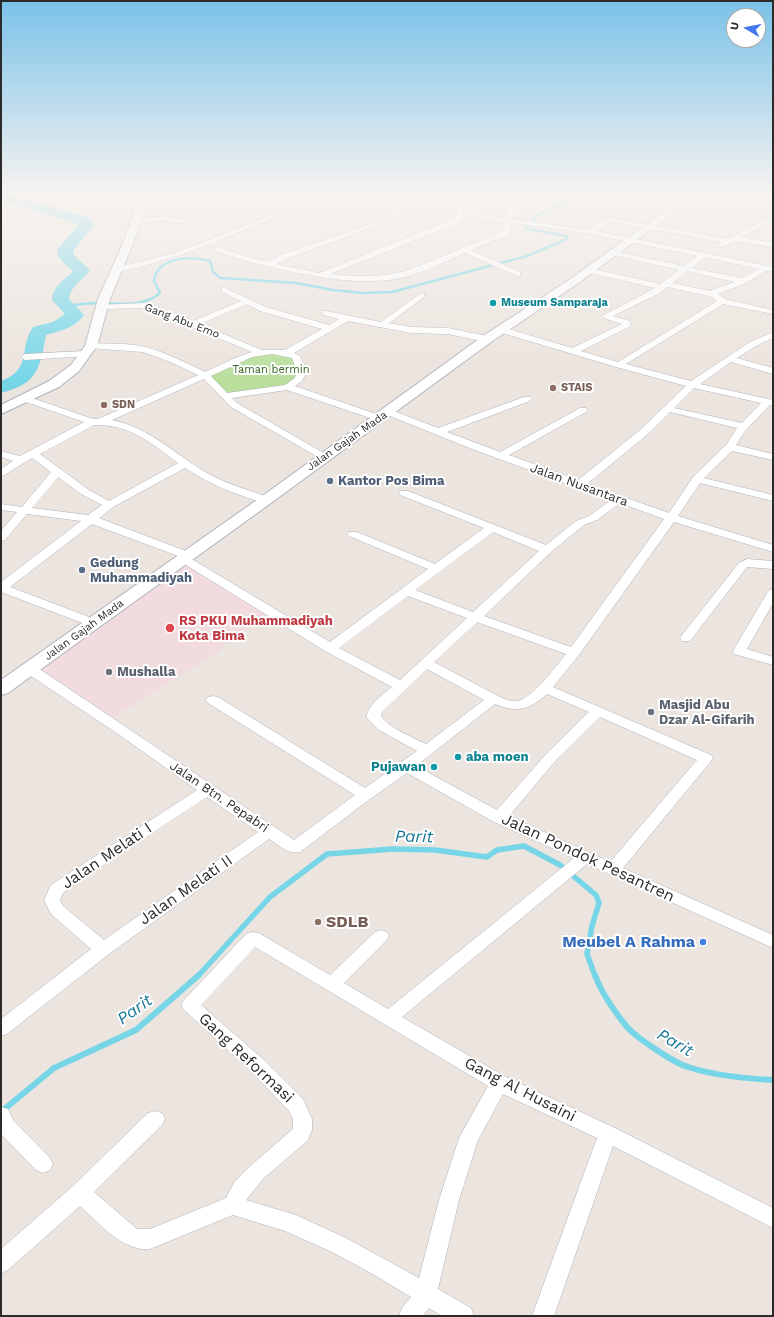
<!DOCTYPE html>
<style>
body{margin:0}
#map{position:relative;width:774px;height:1317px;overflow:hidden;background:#ece4de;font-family:"Work Sans",sans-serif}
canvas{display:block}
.frame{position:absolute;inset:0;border:2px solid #2b2b2b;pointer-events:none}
.north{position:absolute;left:726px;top:8px;width:40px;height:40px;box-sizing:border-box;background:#fff;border:1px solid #aaa;border-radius:50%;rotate:280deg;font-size:11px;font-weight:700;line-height:16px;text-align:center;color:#2b2b2b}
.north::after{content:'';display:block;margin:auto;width:14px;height:18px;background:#4677f0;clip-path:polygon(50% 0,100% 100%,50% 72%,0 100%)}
</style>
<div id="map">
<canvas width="774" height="1317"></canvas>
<div class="frame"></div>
<div class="north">U</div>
</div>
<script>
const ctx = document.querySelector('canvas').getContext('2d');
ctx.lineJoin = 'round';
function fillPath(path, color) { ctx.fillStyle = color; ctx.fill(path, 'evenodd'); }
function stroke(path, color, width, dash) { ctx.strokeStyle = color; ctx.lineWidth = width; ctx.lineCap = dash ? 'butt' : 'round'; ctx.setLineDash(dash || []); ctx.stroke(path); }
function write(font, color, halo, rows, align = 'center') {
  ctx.font = font + ' "Work Sans",sans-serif'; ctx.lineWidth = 4; ctx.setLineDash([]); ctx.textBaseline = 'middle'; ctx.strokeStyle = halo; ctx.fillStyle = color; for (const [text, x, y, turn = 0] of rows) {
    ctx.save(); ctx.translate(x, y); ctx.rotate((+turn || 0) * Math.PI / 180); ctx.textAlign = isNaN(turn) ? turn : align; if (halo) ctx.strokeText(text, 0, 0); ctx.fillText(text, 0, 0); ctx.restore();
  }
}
fillPath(new Path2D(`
 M183 562 267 614 227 642 221 650 112 718 37 669Z`), '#f2dbdf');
fillPath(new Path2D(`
 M267 352 293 358 298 369C297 373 296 377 293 380 283 389 242 392 228 394L215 382 210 374 235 363Z`), '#badf9d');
stroke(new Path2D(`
 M66 306C76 305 87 303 97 303 118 303 143 308 160 293L154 281C157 256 192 256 210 261L213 272 221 278 296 283 333 290 362 293 392 292 527 256 567 239 568 238 566 236 529 229 526 227 538 215 565 204 564 194`), '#76d6e8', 2.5);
stroke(new Path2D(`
 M198 976 270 897 327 854 393 849 435 850 487 857 497 850 524 846 560 865 596 895 599 903 592 926 587 954 595 976`), '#76d6e8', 5.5);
stroke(new Path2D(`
 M595 975C602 994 614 1011 627 1027 637 1038 674 1063 688 1067 716 1076 744 1078 773 1080
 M1 1112 54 1068 136 1030 199 975`), '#76d6e8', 6);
fillPath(new Path2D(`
 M1 194H8L90 218 93 226 73 251 74 255 90 270C83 280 70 287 69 299L84 315C75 328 60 331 46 335 40 369 37 384 1 393V381C33 369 18 349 33 327L53 322 65 314 52 300C53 286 64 280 73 271 65 264 59 261 57 250L78 225V224L1 200Z`), '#76d6e8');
const street = new Path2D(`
 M409 194 460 195 463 197 460 199 411 198 398 216 392 220 286 259 276 264 319 273 451 220 456 217 458 205H462L463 212 505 218 515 194 555 200 558 202 555 204 520 198 512 219 589 230 606 219 612 218 728 239 773 216V221L741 237 773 243V247L735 241 721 247 717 245 721 242 612 222H610L596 231 773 267V271L768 270 746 283 718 294 725 299 773 310V314L723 304 626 364 691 381 750 342 773 332V338L756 346 737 358 773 368V374L731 362 700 384 773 400V406L770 405 745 431 736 445 773 454V460L732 451 704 478 773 495V501L700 483 678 516 773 545V552L674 522 579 655 553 687 711 755 713 758 711 761 623 868 773 935V948L587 864 402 1017 506 1077 615 1128 773 1208V1228L613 1146 554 1316H532L597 1138 503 1094 478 1140 459 1200 438 1289 471 1308 474 1316H442L429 1308 423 1316H399L402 1308 411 1297 371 1273 332 1252 285 1231 233 1215 150 1249C123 1252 99 1223 80 1206L8 1270 1 1273V1249L73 1186 148 1113 155 1111 162 1113 165 1119 162 1125 94 1192 137 1229H150L226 1198 235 1181 249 1167 293 1129V1119L289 1111 251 1071 184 1010 181 1005 184 1000 247 933 253 932 259 933 330 975 375 932 381 930 387 932 389 936 387 940 344 983 388 1009 574 858 494 822 407 773 370 799 300 852C288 855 279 845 269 839L109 954 7 1034 1 1036V1019L91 949 51 914 44 900 51 885 197 790 121 736 25 672 23 669 25 666H35L294 840 355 795 208 703 206 700 208 697 213 696 218 697 365 788 417 751 379 730 367 718C366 706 384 694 392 687L325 651 178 560 176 558 178 556 92 524 10 587 97 620 99 623 97 626 93 627 1 592V582L81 521 27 514 5 540 1 541V531L17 512 1 510V504L22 507 51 472 32 458 1 477V469L13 461 1 457V451L20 456 84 422 23 401 21 399 23 397H29L93 419H98L198 375 168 361 143 352 88 348 87 346 91 343C106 344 120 343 135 345 160 349 182 361 205 372L235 358 252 352 145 308 101 309H98L97 307 98 305 146 303 193 321 241 301 222 292V288H225L266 307 329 325 339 319 323 315 322 313 323 311H326L381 322 421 293H424V297L389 323 411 327 448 328 487 336 491 339 487 342 448 334 411 333 348 321 294 353 300 356 307 371 302 381 295 386 382 416 384 418 379 421 287 390 232 398 237 403 327 455 328 457 327 459 323 460 231 407 204 379 112 420C151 428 174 454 207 473 227 484 249 490 270 498L271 500 266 503C238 496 209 484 185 468L113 507 99 518 191 553 193 555 190 558 330 642 428 569 349 536 347 534 349 532H357L435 564 484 528 400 495 399 493 400 491H408L546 545 576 521 589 516 611 500 472 449 385 414 383 412 385 410H391L438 428 524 397H530L532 399 530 401 447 432 500 452 580 408H586L588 410 586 412 509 455 578 480 640 430 686 386 616 367 499 332 498 330 502 327 572 348 622 324 603 318 602 316 655 288 586 272V268H589L660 284 679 270 613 255 609 253 613 251 684 266 697 256 579 232 511 223 508 235 471 250 520 272V276H517L465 253C443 262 420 275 396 279 358 285 321 278 284 270 267 266 251 263 234 257 228 255 219 253 214 249L218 247 251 258 268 262 280 255 388 218C397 212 399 198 409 194ZM463 216 504 222 502 232 411 269C384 278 358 277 330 274L457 224ZM705 257 759 269 742 278 691 268ZM687 271 735 282 710 291 672 283ZM667 287 713 297 717 301 618 362 581 351 629 327 631 323 630 321 613 316 658 294ZM247 304 260 311 322 329 285 350H262L200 324ZM272 354 292 358 297 371 295 378 285 385 227 393 211 376 252 357ZM694 388 761 403 742 423 674 408ZM670 412 737 428 726 445 693 477 669 513 587 484 648 434ZM94 425C130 424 151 443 178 463L109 501 89 490 40 454ZM58 477 81 494 102 505 88 515 32 508ZM620 503 664 519 571 647 484 616 551 552 584 525 597 520ZM493 532 539 551 473 612 415 590ZM408 596 467 618 400 680 339 648ZM477 622 566 654C556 666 532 700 516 701 510 702 503 698 498 696L434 662ZM427 669 484 700 426 744C414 738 387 727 381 716L382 712ZM547 694 589 712 547 753 497 810 416 766 495 704C517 713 529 710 547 694ZM600 717 697 760 610 862 509 816 557 759ZM207 797 258 832 104 940 63 906 60 900 63 893 76 883ZM255 947 488 1086 459 1138 439 1200 419 1278 346 1238 296 1215 246 1200 263 1179 308 1140 312 1130V1119L303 1099 265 1061 201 1005Z
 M580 194H586V201L674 207 677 209 674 211 585 205 580 202Z
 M650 194H660L688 201 685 203Z
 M69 195 89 199 141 202 144 204 141 206 89 203 67 198 66 197Z
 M273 214 276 216 275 217C224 239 173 261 118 272L114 270 115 268 175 253Z
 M163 216 188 220 192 222 188 224 163 220 135 224 131 222 135 220Z
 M86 351 90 354 89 356 25 360 21 357 25 354Z
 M747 559 773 561V569L747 567 690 641H682L680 638 682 635 739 563Z
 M773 589V603L747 649 773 657V665L734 654 733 651 767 593 769 590Z
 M1 1107 8 1109 13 1120 50 1158 53 1164 50 1170 43 1173 36 1170 1 1134Z`);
const secondary = new Path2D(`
 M140 194H150L134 241 110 299 97 346 79 371 59 387 1 414V405L49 381 71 365 85 346 98 299 124 241Z
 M689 194H699L577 284 491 342 271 503 8 693 1 695V680L261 497 483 336 569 280Z`);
stroke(street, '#aeb1bb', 1);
stroke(secondary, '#aeb1bb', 2);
fillPath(street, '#fff');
fillPath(secondary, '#fff');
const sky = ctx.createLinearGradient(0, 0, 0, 378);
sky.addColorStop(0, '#7ac2e8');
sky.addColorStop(0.51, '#f6f3f0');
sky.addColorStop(1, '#f6f3f000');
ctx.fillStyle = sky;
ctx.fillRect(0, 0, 774, 378);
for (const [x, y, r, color] of [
 [493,303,4,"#0f9aa8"],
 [553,388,4,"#8d6e63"],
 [104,405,4,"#8d6e63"],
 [330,481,4,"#5c6f8a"],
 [82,570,4,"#5c6f8a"],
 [170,628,5,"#e0444e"],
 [109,672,4,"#6b7280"],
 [651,712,4,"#6b7280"],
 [458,757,4,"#0f9aa8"],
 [434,767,4,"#0f9aa8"],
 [318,922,4,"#8d6e63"],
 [703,942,4,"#3f7fe0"]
]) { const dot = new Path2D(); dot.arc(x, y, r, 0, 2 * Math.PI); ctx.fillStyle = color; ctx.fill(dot); stroke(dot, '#fff', 1.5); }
write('bold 11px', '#0d838f', '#fff', [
 ["Museum Samparaja",501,303]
], 'left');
write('11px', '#2b2b2b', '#fff', [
 ["Gang Abu Emo",182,321,21],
 ["Jalan Gajah Mada",347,441,-35],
 ["Jalan Gajah Mada",84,630,-36]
]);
write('11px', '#34641e', '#fff', [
 ["Taman bermin",271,370]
]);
write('bold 11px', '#785e54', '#fff', [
 ["STAIS",561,388],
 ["SDN",112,405]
], 'left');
write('bold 13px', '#4e5e75', '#fff', [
 ["Kantor Pos Bima",338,481],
 ["Gedung",90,563],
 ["Muhammadiyah",90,578]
], 'left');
write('13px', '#2b2b2b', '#fff', [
 ["Jalan Nusantara",579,485,20],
 ["Jalan Btn. Pepabri",219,797,34]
]);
write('bold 13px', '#be3a42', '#fff', [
 ["RS PKU Muhammadiyah",179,621],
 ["Kota Bima",179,636]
], 'left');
write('bold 13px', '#5b616d', '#fff', [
 ["Mushalla",117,672],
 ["Masjid Abu",659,705],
 ["Dzar Al-Gifarih",659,720]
], 'left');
write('bold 13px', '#0d838f', '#fff', [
 ["aba moen",466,757],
 ["Pujawan",426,767,"right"]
], 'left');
write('16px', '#2b2b2b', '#fff', [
 ["Jalan Melati I",107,856,-34],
 ["Jalan Pondok Pesantren",588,858,25],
 ["Jalan Melati II",186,890,-35],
 ["Gang Reformasi",246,1058,43],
 ["Gang Al Husaini",520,1090,27]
]);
write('bold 16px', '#785e54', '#fff', [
 ["SDLB",326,922]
], 'left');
write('bold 16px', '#366cbe', '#fff', [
 ["Meubel A Rahma",695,942]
], 'right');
write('italic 17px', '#157695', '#fff', [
 ["Parit",414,837,1],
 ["Parit",135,1010,-36],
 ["Parit",675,1043,30]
]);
</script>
